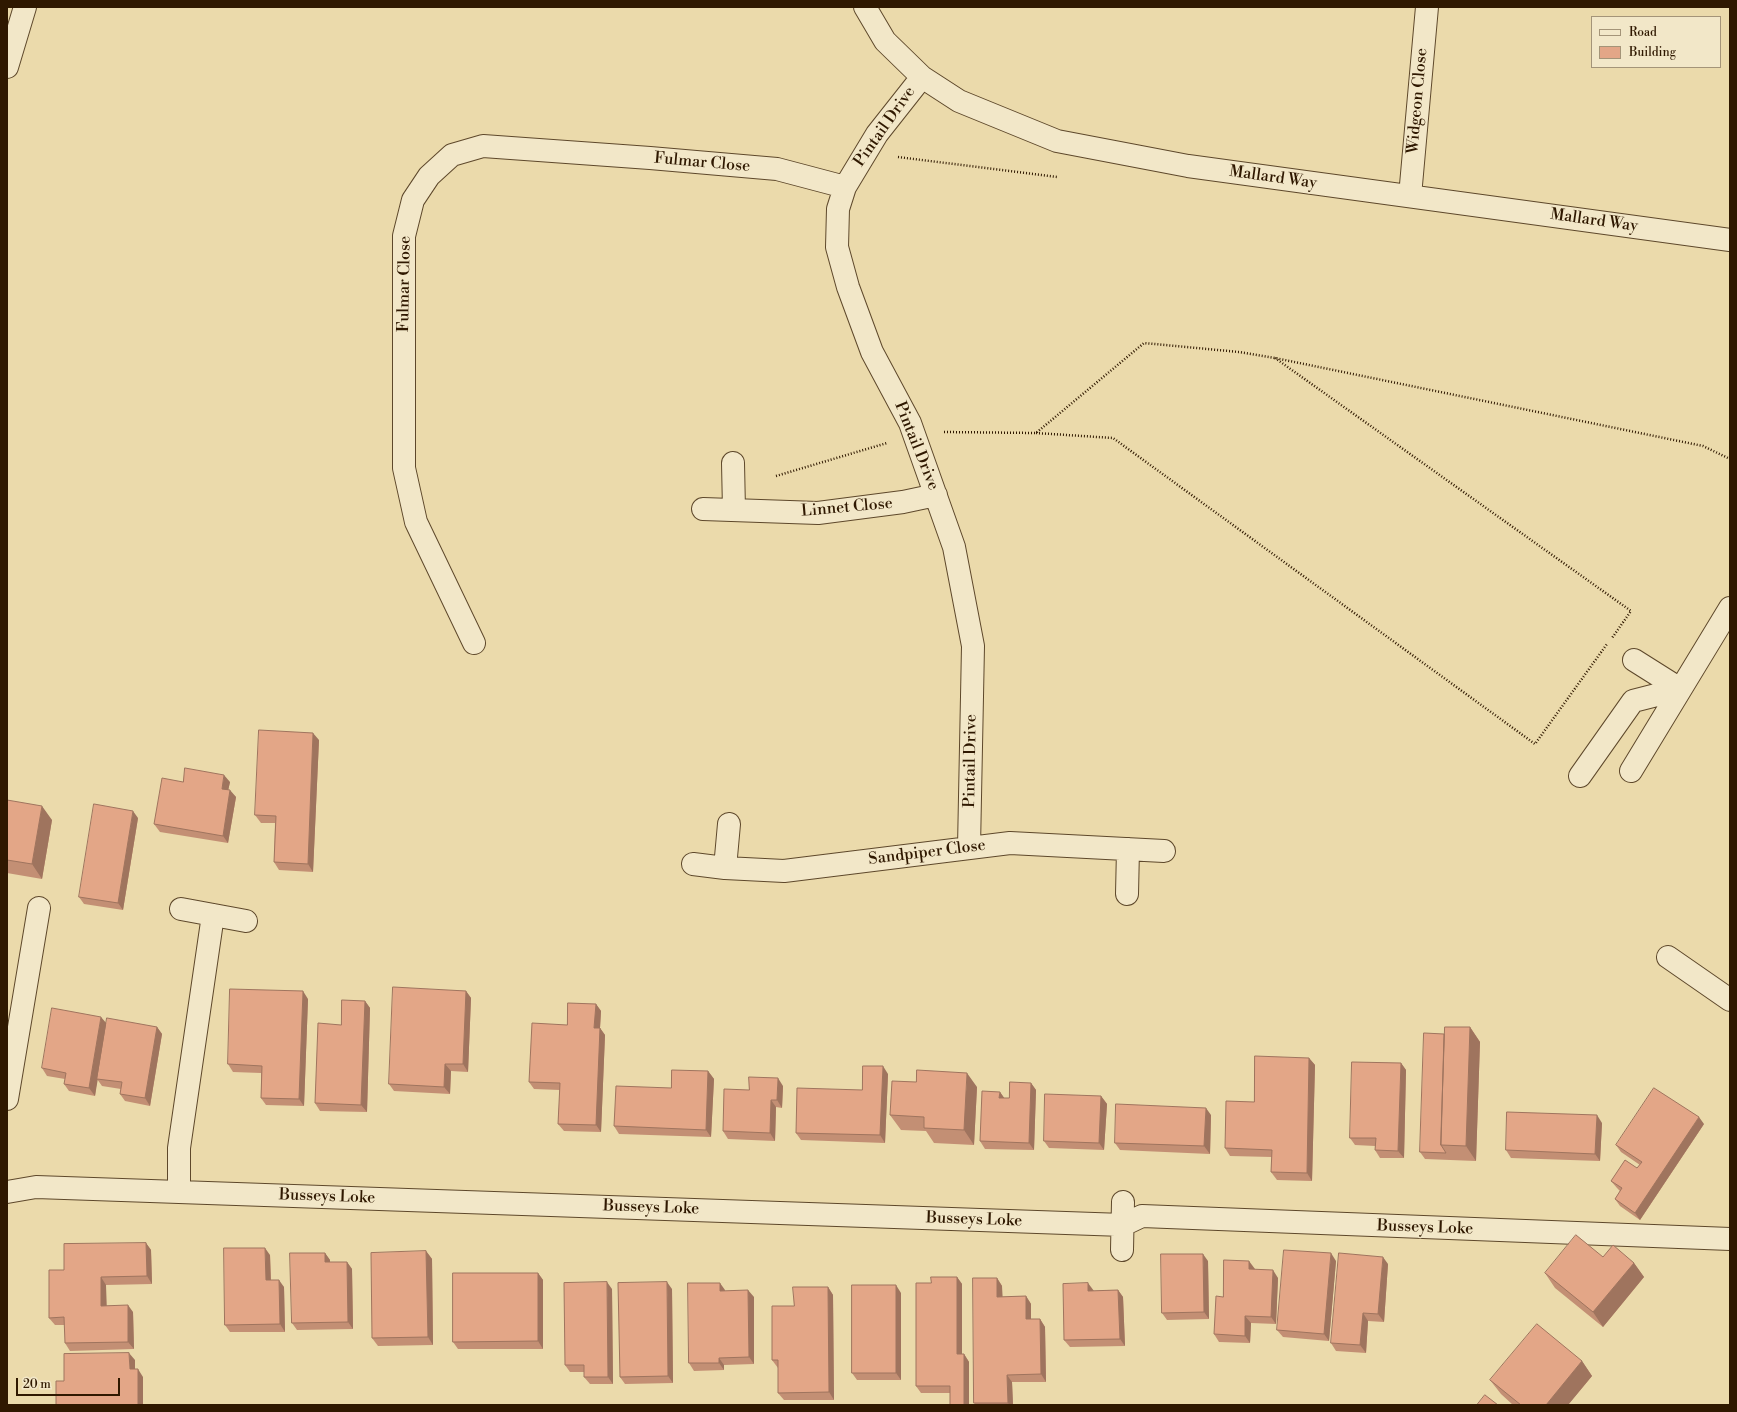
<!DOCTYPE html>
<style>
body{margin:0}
#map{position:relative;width:1737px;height:1412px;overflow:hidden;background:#ebdaab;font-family:"Libre Bodoni",serif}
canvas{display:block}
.frame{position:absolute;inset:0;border:8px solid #2f1800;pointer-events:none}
.legend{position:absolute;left:1591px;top:16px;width:130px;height:52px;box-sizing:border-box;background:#f2e7c8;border:1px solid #a49478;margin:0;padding:5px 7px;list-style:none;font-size:12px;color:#2f1800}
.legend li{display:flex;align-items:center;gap:8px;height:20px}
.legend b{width:20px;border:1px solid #a49478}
.scale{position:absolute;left:16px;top:1378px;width:104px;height:18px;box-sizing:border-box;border:2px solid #2f1800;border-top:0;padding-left:5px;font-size:12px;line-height:14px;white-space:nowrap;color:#2f1800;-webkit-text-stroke:3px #f2e7c8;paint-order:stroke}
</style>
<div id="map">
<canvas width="1737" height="1412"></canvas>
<div class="frame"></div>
<ul class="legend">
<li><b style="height:5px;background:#f2e7c8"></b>Road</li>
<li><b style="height:11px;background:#e3a687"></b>Building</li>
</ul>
<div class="scale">20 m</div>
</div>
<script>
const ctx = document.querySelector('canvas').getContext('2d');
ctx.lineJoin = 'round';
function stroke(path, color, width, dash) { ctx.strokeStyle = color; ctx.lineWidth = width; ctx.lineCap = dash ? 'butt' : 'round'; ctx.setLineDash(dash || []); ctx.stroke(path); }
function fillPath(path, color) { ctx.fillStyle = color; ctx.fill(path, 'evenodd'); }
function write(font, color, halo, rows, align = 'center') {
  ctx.font = font + ' "Libre Bodoni",serif'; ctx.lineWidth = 3; ctx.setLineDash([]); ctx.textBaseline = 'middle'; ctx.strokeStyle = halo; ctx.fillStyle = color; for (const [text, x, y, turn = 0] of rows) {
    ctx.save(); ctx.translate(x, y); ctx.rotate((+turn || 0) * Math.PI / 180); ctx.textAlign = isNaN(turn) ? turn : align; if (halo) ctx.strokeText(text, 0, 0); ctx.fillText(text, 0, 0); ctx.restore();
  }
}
const minor = new Path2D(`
 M865 7 885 41 922 77 959 101 1057 141 1188 166 1730 240
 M7 67 25 7
 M922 77 877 134 845 187 838 209 837 247 848 287 872 352 910 423 954 547 973 646 969 847
 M1410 196 1427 7
 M733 463 734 510
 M703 509 818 513 903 502 936 495
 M474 643 416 522 404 468V236L413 200 429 176 452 155 483 146 650 158 777 169 845 187
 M1634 660 1680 689
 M1631 771 1730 608
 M1580 776 1633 701 1680 689
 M693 864 725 868 784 871 1010 843 1164 851
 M725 868 729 824
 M1127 894 1128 849
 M181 909 246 921
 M1668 957 1730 1000
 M7 1099 39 908
 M179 1191V1148L213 915
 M7 1192 36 1187 1123 1225 1142 1216 1730 1239
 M1122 1250 1123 1202`);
stroke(minor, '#5e482b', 24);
stroke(new Path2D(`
 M898 157 1057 177
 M1275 358 1631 611 1612 638
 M944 432 1036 433 1144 343 1239 352 1275 358 1703 446 1730 459
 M1036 433 1113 438 1535 744 1607 644
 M776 476 887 443`), '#2f1800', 2.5, [1, 2]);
stroke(minor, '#f2e7c8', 22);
fillPath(new Path2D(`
 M319 740 313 872 279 870 274 862 275 823H261L255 815Z
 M183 782H230L228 790 236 797 228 843 160 832 154 824Z
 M7 800 52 820 42 879 7 873Z
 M138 818 123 910 84 904 79 897Z
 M466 991 471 998 468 1072 451 1071 450 1094 394 1091 389 1084Z
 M308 999 304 1106 266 1105 261 1098V1073L233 1072 228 1064Z
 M365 1001 370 1008 367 1112 320 1111 315 1103 341 1025Z
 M596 1004 601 1011 600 1028 605 1035 601 1132 564 1131 558 1124 560 1090 534 1089 529 1082 567 1025Z
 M106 1024 157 1027 162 1034 150 1106 125 1101 120 1094 121 1089 102 1086 97 1079 95 1096 69 1091 64 1084 65 1079 47 1076 42 1068Z
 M1470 1027 1480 1042 1476 1161 1425 1159 1420 1152 1444 1034Z
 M1309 1058 1315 1065 1312 1181 1277 1180 1271 1172 1272 1157 1230 1156 1225 1148 1254 1102Z
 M1401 1063 1406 1070 1404 1158H1380L1375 1150V1146L1355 1145 1350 1138Z
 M708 1071 714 1079 711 1137 619 1134 614 1126 671 1088Z
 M888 1074 885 1143 801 1140 796 1133 862 1090Z
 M1031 1083 1036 1090 1034 1150 985 1149 980 1141 1000 1092 1004 1098H1009Z
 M783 1086 782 1108 776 1107 775 1141 728 1139 723 1131 749 1090Z
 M977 1087 974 1145 934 1143 926 1131 901 1130 890 1115Z
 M1101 1096 1107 1104 1104 1150 1049 1148 1044 1141Z
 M1211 1115 1210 1154 1120 1150 1115 1143Z
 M1602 1123 1600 1161 1511 1158 1506 1150Z
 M1704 1124 1640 1220 1620 1206 1615 1199 1620 1191 1617 1188 1611 1181 1637 1168 1640 1165 1621 1152 1616 1145Z
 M146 1243 151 1250 152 1284 106 1285V1306L133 1312 134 1349 70 1351 65 1343V1325H55L49 1318 64 1270Z
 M426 1251 432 1259 433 1345 378 1346 372 1338Z
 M325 1253 330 1260V1262H347L352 1269 353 1329 297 1330 292 1323Z
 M270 1255 271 1280 284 1287 285 1332H230L225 1325Z
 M1603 1257 1634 1263 1644 1277 1603 1327 1555 1288 1545 1273Z
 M1208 1261 1209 1319 1167 1320 1162 1313Z
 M1336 1261 1329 1341 1283 1337 1277 1330Z
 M1388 1264 1384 1322 1368 1321 1366 1353 1336 1351 1331 1343Z
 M1255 1269 1254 1270 1278 1278 1276 1324 1251 1323 1250 1343 1219 1342 1214 1334 1223 1297Z
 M538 1273 543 1280V1349H458L453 1342Z
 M957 1277 962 1284V1354H964L969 1362 950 1393H921L916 1386 931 1283Z
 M997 1278 1002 1286V1297L1026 1296 1031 1304V1319H1040L1045 1327 1046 1382H1012L1013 1405H976L974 1403Z
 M828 1287 833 1295 834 1400H784L778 1393V1368L772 1360 794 1306Z
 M612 1289 613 1384H590L584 1377V1372H570L565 1365Z
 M672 1289 673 1383 625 1384 620 1377Z
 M725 1290V1291L754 1297V1364L724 1365V1370L694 1371 689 1363Z
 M1118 1290 1123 1297 1125 1346 1070 1347 1064 1340 1094 1291Z
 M901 1293V1380H857L852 1373Z
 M1582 1361 1592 1376 1568 1405H1513L1501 1394 1490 1380Z`), '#c38f74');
fillPath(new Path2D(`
 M313 733 319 740 313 872 308 864Z
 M224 775 230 782 227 796 222 789Z
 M230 790 236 797 228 843 223 836Z
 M42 806 52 820 42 879 32 864Z
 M133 811 138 818 123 910 118 903Z
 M303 991 308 999 304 1106 299 1099Z
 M466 991 471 998 468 1072 463 1064Z
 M365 1001 370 1008 367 1112 361 1105Z
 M596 1004 601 1011 600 1028 605 1035 601 1132 596 1125 594 1028Z
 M101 1017 107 1024 95 1096 89 1088Z
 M157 1027 162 1034 150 1106 145 1098Z
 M1470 1027 1480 1042 1476 1161 1466 1146Z
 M1309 1058 1315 1065 1312 1181 1307 1173Z
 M1401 1063 1406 1070 1404 1158 1398 1151Z
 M445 1064 451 1071 450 1094 444 1087Z
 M883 1066 888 1074 885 1143 880 1135Z
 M708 1071 714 1079 711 1137 706 1130Z
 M967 1073 977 1087 974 1145 964 1130Z
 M778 1078 783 1086 782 1108 777 1100Z
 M1031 1083 1036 1090 1034 1150 1029 1143Z
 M1000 1092 1005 1099 999 1098Z
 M1101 1096 1107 1104 1104 1150 1099 1143Z
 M771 1100 776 1107 775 1141 770 1133Z
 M1206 1108 1211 1115 1210 1154 1204 1146Z
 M1597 1115 1602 1123 1600 1161 1595 1154Z
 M1699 1117 1704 1124 1640 1220 1635 1213Z
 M146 1243 151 1250 152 1284 147 1276Z
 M265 1248 270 1255 271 1288 266 1280Z
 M426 1251 432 1259 433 1345 428 1337Z
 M325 1253 330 1260V1270L325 1262Z
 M1331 1253 1336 1261 1329 1341 1324 1334Z
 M1203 1254 1208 1261 1209 1319 1204 1312Z
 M1383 1257 1388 1264 1384 1322 1378 1314Z
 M1249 1261 1255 1269 1254 1277 1249 1269Z
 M347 1262 352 1269 353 1329 348 1322Z
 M1634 1263 1644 1277 1603 1327 1593 1312Z
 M1273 1270 1278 1278 1276 1324 1271 1317Z
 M538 1273 543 1280V1349L538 1341Z
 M101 1277 106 1285 107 1313 101 1306Z
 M957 1277 962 1284V1362L957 1354Z
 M997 1278 1002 1286 1003 1304 997 1297Z
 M279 1280 284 1287 285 1332 280 1324Z
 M607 1282 612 1289 613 1384 608 1377Z
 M667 1282 672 1289 673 1383 668 1376Z
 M720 1283 725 1290V1298L720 1291Z
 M1088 1283 1094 1291V1299L1088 1291Z
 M896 1285 901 1293V1380L896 1373Z
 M828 1287 833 1295 834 1400 829 1392Z
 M748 1290 754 1297V1364L749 1357Z
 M1118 1290 1123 1297 1125 1346 1120 1339Z
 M1026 1296 1031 1304V1327L1026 1319Z
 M128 1305 133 1312 134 1349 128 1342Z
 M1363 1313 1368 1321 1366 1353 1360 1345Z
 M1245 1316 1251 1323 1250 1343 1245 1336Z
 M1040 1319 1045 1327 1046 1382 1041 1374Z
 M129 1353 135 1360V1377L130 1369Z
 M964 1354 969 1362V1405H964Z
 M719 1358 724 1365V1370L719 1363Z
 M1582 1361 1592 1376 1568 1405H1546Z
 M138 1369 143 1377V1405H138Z
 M1007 1375 1012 1382 1013 1405H1009L1008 1403Z`), '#9f745e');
const building = new Path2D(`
 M259 730 313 733 308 864 274 862 276 816 255 815Z
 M185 768 224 775 222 789 230 790 223 836 154 824 162 778 183 782Z
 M7 800 42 806 32 864 7 860Z
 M94 804 133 811 118 903 79 897Z
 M393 987 466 991 463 1064H445L444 1087 389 1084Z
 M230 989 303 991 299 1099 261 1098 262 1066 228 1064Z
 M342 1000 365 1001 361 1105 315 1103 318 1023 341 1025Z
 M568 1003 596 1004 594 1028H600L596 1125 558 1124 560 1083 529 1082 532 1023 567 1025Z
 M52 1008 101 1017 89 1088 64 1084 66 1073 42 1068Z
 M107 1018 157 1027 145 1098 120 1094 122 1082 97 1079Z
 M1445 1027H1470L1466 1146 1441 1145Z
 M1424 1033 1444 1034 1441 1145 1446 1153 1420 1152Z
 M1255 1056 1309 1058 1307 1173 1271 1172 1272 1150 1225 1148 1226 1101 1254 1102Z
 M1352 1062 1401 1063 1398 1151 1375 1150 1376 1138H1350Z
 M863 1066H883L880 1135 796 1133 797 1088 862 1090Z
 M672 1070 708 1071 706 1130 614 1126 616 1086 671 1088Z
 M917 1070 967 1073 964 1130 924 1128V1117L890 1115 892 1081 916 1082Z
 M749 1077 778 1078 777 1100H771L770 1133 723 1131 724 1089 749 1090Z
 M1010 1082 1031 1083 1029 1143 980 1141 982 1091 1000 1092 999 1098H1009Z
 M1654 1088 1699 1117 1635 1213 1615 1199 1622 1188 1611 1181 1625 1160 1637 1168 1642 1162 1616 1145Z
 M1045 1094 1101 1096 1099 1143 1044 1141Z
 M1116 1104 1206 1108 1204 1146 1115 1143Z
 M1507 1112 1597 1115 1595 1154 1506 1150Z
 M1576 1235 1603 1257 1613 1245 1634 1263 1593 1312 1545 1273Z
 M146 1243 147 1276 101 1277V1306L128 1305V1342L65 1343 64 1317 49 1318V1270H64V1244Z
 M224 1248H265L266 1280H279L280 1324 225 1325Z
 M1284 1250 1331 1253 1324 1334 1277 1330Z
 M426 1251 428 1337 372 1338 371 1253Z
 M290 1253H325V1262H347L348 1322 292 1323Z
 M1339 1253 1383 1257 1378 1314 1363 1313 1360 1345 1331 1343Z
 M1161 1254H1203L1204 1312 1162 1313Z
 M1224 1260 1249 1261V1269L1273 1270 1271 1317 1245 1316V1336L1214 1334 1216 1296 1223 1297Z
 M453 1273H538V1341L453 1342Z
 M931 1277H957V1354H964V1405H950V1386H916V1283H931Z
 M973 1278H997V1297L1026 1296V1319H1040L1041 1374 1007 1375 1008 1403H974Z
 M607 1282 608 1377H584V1365H565L564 1283Z
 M667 1282 668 1376 620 1377 618 1283Z
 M688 1283H720V1291L748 1290 749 1357 719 1358V1363H689Z
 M1088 1283V1291L1118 1290 1120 1339 1064 1340 1063 1284Z
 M852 1285H896V1373H852Z
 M793 1287H828L829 1392 778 1393V1360H772V1306H794Z
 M1537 1324 1582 1361 1546 1405H1521L1490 1380Z
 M129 1353 130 1369H138V1405H56V1381H64V1354Z
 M1485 1395 1498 1405H1477Z`);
fillPath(building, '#e3a687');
stroke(building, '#9f745e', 1);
write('16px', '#2f1800', '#f2e7c8', [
 ["Widgeon Close",1418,101,-85],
 ["Pintail Drive",885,127,-55],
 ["Fulmar Close",702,163,5],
 ["Mallard Way",1273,178,8],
 ["Mallard Way",1594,221,8],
 ["Fulmar Close",405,284,-89],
 ["Pintail Drive",916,446,68],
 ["Linnet Close",847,508,-5],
 ["Pintail Drive",971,761,-89],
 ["Sandpiper Close",927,853,-7],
 ["Busseys Loke",327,1197,2],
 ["Busseys Loke",651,1208,2],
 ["Busseys Loke",974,1220,2],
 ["Busseys Loke",1425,1228,2]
]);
</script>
